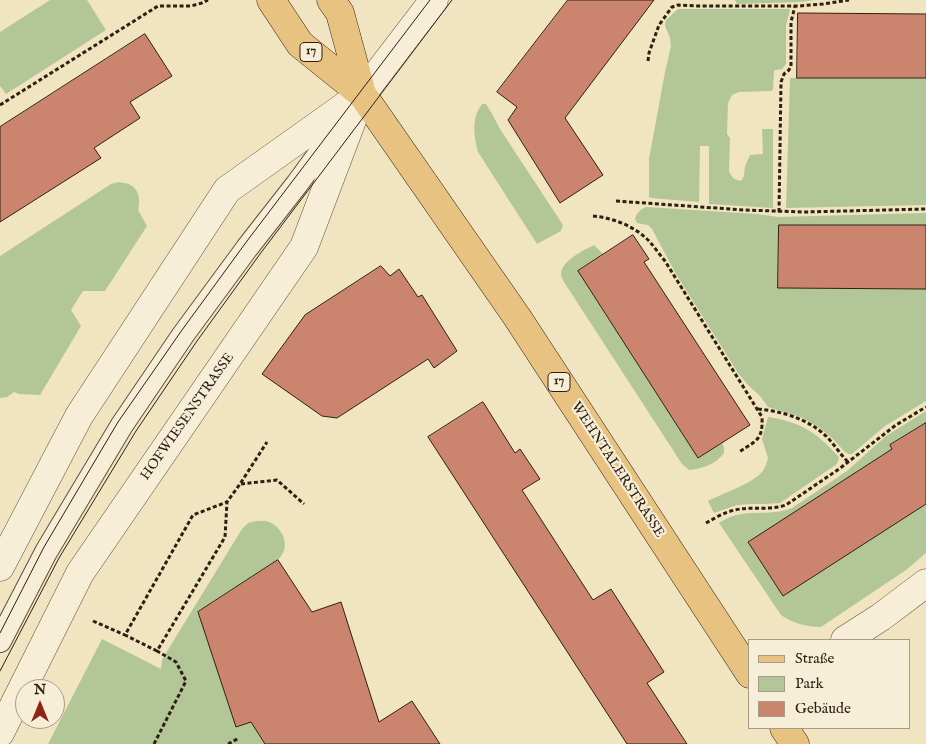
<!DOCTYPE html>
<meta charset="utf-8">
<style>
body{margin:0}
#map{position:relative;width:926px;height:744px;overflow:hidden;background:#f1e5c1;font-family:"IM FELL English",serif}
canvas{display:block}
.legend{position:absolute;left:748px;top:639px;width:162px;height:90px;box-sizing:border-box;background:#f6eed7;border:1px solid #a69b89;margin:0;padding:6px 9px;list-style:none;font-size:15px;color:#2e1f13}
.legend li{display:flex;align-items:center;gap:10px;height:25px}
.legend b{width:25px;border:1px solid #a69b89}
.north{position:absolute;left:15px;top:679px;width:50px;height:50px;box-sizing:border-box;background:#f6eed7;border:1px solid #a69b89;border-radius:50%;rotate:0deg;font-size:14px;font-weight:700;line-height:20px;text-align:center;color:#2e1f13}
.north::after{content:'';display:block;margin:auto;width:18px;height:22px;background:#8f2418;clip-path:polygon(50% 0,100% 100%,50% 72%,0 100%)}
</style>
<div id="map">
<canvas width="926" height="744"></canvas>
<ul class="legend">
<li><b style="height:6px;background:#e8c280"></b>Straße</li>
<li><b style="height:14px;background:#b3c698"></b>Park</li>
<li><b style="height:14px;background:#cb856e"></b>Gebäude</li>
</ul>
<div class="north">N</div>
</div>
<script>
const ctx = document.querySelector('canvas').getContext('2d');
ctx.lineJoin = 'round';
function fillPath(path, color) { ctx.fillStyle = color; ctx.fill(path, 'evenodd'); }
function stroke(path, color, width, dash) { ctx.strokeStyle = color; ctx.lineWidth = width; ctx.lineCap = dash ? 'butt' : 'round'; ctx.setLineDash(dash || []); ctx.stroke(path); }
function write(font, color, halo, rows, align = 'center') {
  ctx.font = font + ' "IM FELL English",serif'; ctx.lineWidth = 4.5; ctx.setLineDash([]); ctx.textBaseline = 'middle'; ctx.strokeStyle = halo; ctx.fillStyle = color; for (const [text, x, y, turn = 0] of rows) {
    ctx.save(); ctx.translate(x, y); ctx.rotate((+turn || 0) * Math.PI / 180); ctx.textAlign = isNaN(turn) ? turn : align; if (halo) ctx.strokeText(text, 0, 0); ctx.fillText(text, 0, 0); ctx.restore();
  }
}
fillPath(new Path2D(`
 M50 0H87L106 30 6 94 0 86V32Z
 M735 0H816L799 2 737 4Z
 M678 9H789L790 10 786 25V64L782 69 776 70 774 71 773 90 771 91 739 92 732 95 728 103 727 134 730 138 729 172 734 179 741 181 744 176 745 166 750 155 763 154 762 129H773V208L709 204V146H700L699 202 651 198 649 197V159L665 72 671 46 670 38 665 26 666 20Z
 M790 78H926V205L786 208Z
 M482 104H486L491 112 500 129 563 225 561 231 537 244 478 152C474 136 471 118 482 104Z
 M119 182C123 183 129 183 132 186 140 191 140 203 138 210L147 226 105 291H83L71 310 81 326 40 395 19 394 14 392 7 397 0 398V256L111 184Z
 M646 207 757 214 779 217 926 213V225H779L778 288 926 289V401L885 426 852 454H848L844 451 832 438 821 429 803 418 768 407 760 396 748 385 738 373 676 274 652 229 648 225 637 223 635 219C637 213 639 210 646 207Z
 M594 245 603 254 578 271 698 458 722 443 724 447V453C716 464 702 469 689 470L682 464 564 282C563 279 561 277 561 274 561 261 584 250 594 245Z
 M926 411V423L890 445 892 449 748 542 783 596 926 504V553L906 570 821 627C808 627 791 623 781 615L719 523C743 506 766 518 792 508L847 471 886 436Z
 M768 417C800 422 815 431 837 455L839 458 837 464 780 503 764 504H750L737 505 714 513 708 501C723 493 750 485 762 472 765 468 767 463 768 458L762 439Z
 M256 521C261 521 265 520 269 522 280 526 289 541 283 553 282 555 280 557 278 560L198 612 236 727 251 722 265 744H48L102 639 161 669 162 660 166 653 242 529 248 523Z`), '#b3c698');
const building = new Path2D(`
 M568 0H654L565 118 603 175 560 203 508 120 517 107 497 92Z
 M798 13 926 14V78H797Z
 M145 34 172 76 130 102 140 118 94 148 101 158 0 222V127Z
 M779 225H926V289L778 288Z
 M633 235 649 259 644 262 750 425 698 458 578 271Z
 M381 266 390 276 399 269 418 297 422 295 457 351 434 368 428 359 337 418 322 416 262 374 305 315Z
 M483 402 515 453 520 449 540 479 522 490 593 600 611 589 664 672 647 683 687 744H627L428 437Z
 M926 423V504L783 596 748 542 892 449 890 445Z
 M278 560 312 612 341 602 379 722 412 701 440 744H265L251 722 236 727 198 612Z`);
fillPath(building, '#cb856e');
stroke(building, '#2e1f13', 1);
const service = new Path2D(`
 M0 641 46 552 122 425 183 335 247 248 297 184 349 113`);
const minor = new Path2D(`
 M845 640 881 617 926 583`);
const tertiary = new Path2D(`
 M0 567 79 416 227 190 362 94
 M0 733 80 573 304 247 362 94 434 0`);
const primary = new Path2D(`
 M271 0 300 44 362 94 517 317 750 674
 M331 0 340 13 362 94
 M784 728 795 744`);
stroke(service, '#5f503e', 24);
stroke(minor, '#5f503e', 29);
stroke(tertiary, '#5f503e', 29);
stroke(primary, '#2e1f13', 29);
stroke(new Path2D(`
 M648 61 649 53 659 25 672 7 678 5 697 6H799L823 4 849 0
 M0 105 158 6H191L202 3 208 0
 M616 201 744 210 804 212 926 209
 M779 212 781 82 784 74 789 70 791 66V22L795 6
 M593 216C614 218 636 227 650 242 655 248 660 255 665 261L762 417C763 440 757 440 739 452
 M758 409C781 411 808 419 826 436 834 444 840 454 848 462
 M241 484 277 480 304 504
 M706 523C715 518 725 512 735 510 752 506 769 511 786 505L839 469 896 425 926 407
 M93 621 125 635
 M157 651 125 635 193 515 227 502
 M154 744 186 681 176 662 157 651 225 537 227 502 240 484 267 442
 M228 744 239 738`), '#2e1f13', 3, [4, 2.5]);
stroke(service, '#f6eed7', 22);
stroke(minor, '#f6eed7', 28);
stroke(tertiary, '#f6eed7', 28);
stroke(primary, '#e8c280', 28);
stroke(new Path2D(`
 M0 633 44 547 118 422 182 330 247 241 430 0
 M0 671 59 558 136 431 197 341 260 254 452 0`), '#2e1f13', 1);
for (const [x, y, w] of [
 [311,52,22],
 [559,382,22]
]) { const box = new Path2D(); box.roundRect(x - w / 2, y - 9.5, w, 19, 4); ctx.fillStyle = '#f6eed7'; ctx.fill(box); stroke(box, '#2e1f13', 1); }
write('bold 12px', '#2e1f13', null, [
 ["17",311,52],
 ["17",559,382]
]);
write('14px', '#2e1f13', '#f6eed7', [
 ["HOFWIESENSTRASSE",188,417,-55],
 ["WEHNTALERSTRASSE",617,470,57]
]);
</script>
